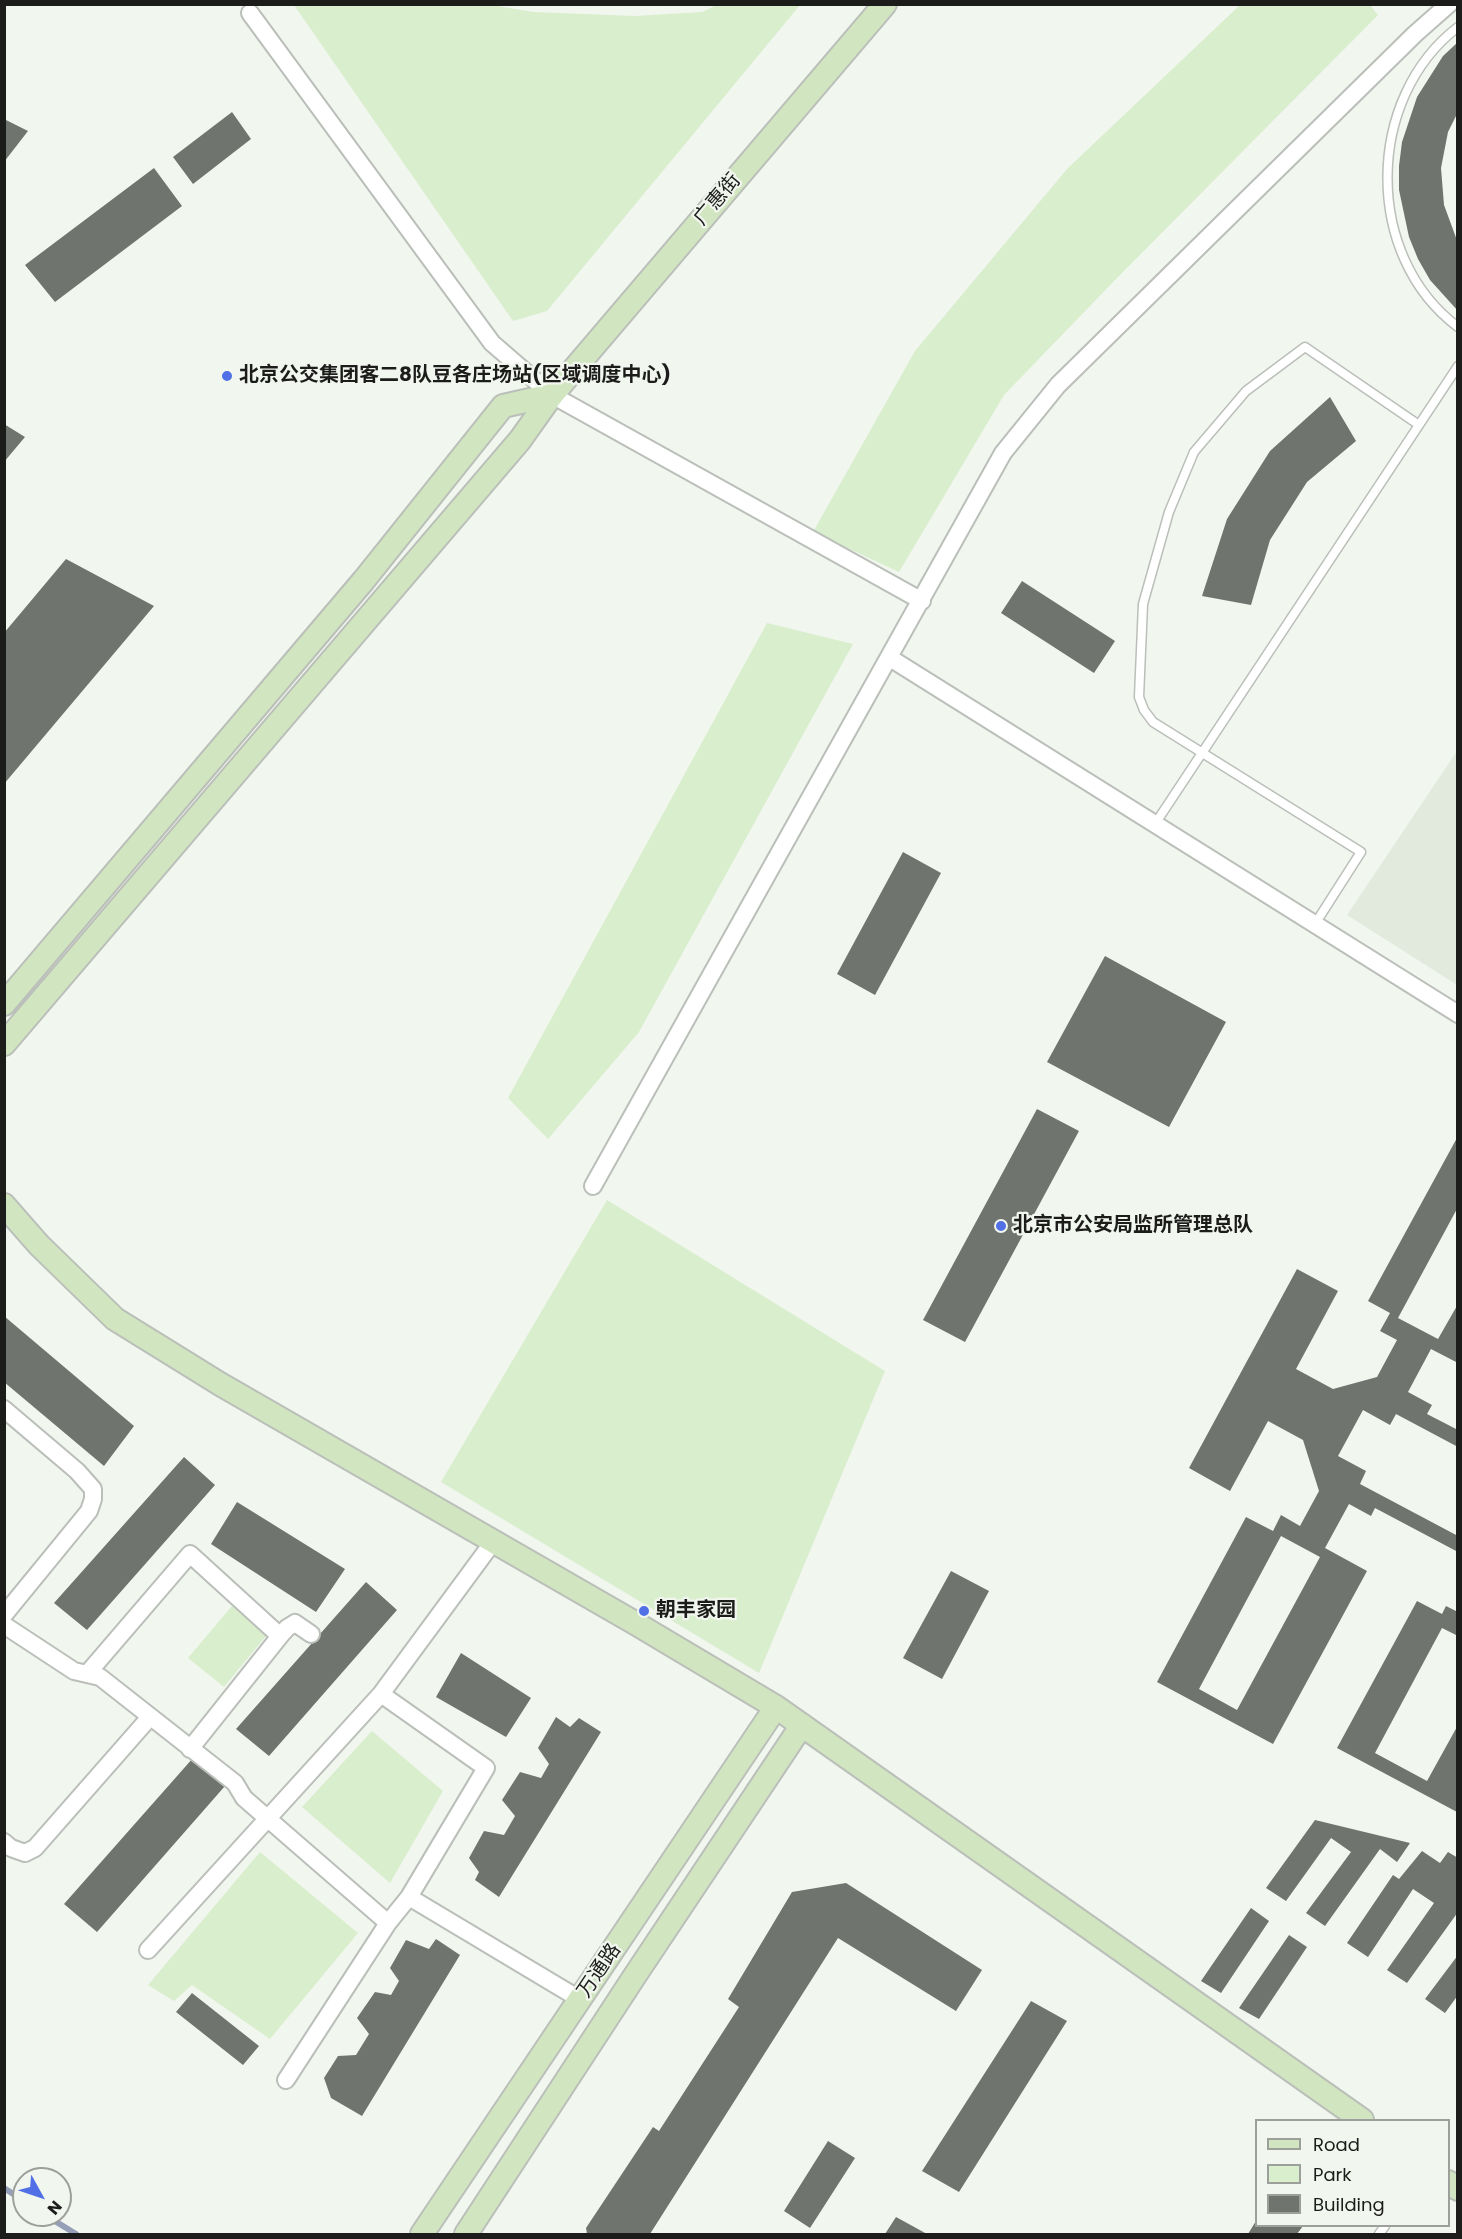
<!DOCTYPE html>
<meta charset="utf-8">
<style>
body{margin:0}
#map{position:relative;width:1462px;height:2239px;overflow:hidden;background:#f1f6ef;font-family:Poppins,sans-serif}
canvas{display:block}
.frame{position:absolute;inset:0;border:6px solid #1c1d1b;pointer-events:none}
.legend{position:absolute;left:1255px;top:2119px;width:195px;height:108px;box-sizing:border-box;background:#f1f6ef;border:2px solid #9c9f9a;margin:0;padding:8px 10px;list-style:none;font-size:18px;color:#1c1d1b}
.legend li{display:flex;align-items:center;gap:12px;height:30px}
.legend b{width:30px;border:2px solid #9c9f9a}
.north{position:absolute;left:12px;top:2167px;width:60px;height:60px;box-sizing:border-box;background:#f1f6ef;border:2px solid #9c9f9a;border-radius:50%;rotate:130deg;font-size:16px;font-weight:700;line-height:24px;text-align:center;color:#1c1d1b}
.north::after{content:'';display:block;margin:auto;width:21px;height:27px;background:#5170e5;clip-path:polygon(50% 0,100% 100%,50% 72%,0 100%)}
</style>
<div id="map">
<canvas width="1462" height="2239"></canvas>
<div class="frame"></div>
<ul class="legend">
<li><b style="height:8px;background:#d1e6c0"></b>Road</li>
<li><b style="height:16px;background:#d9eecd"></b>Park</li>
<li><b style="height:16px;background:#70746e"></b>Building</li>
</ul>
<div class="north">N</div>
</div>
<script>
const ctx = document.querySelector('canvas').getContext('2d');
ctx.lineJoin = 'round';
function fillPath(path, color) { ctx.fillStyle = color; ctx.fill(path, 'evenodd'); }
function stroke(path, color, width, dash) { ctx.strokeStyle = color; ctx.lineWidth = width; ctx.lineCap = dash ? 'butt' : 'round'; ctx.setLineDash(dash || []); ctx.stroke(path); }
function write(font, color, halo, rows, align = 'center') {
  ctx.font = font + ' Poppins,"Noto Sans SC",sans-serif'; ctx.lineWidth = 4.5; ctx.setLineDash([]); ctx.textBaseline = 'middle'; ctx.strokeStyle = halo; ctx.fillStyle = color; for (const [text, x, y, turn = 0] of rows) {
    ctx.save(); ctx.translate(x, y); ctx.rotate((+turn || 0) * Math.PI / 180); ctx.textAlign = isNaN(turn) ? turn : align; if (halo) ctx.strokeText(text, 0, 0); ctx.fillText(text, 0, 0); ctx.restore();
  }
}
fillPath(new Path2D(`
 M1457 751V985L1347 915Z`), '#e2eadd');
fillPath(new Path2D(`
 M491 5 534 12 635 16 702 12 717 5H800L547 311 513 321 294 5Z
 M1240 5H1370L1378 15 1117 278 1004 395 899 572 813 532 915 351 1067 169Z
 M767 623 853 644 639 1032 548 1139 508 1098Z
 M607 1200 885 1371 759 1673 441 1482Z
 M232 1606 266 1636 224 1687 188 1658Z
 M372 1731 443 1791 390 1883 302 1807Z
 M260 1852 358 1933 270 2039 192 1985 174 2001 148 1985Z`), '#d9eecd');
stroke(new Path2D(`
 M4 2188 24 2201
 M45 2215 76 2234`), '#959fb8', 6);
fillPath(new Path2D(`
 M1458 42V112L1448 132 1441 168 1444 205 1458 243V311L1430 280 1418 259 1409 237 1399 190V166L1402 142 1417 97 1443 56Z
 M232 112 251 139 193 184 173 157Z
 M4 119 28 131 4 162Z
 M154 168 182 206 55 302 25 265Z
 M1330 397 1356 441 1307 482 1270 540 1251 605 1202 596 1227 519 1270 451Z
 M4 424 25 437 4 462Z
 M66 559 154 606 4 784V633Z
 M1022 581 1115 641 1094 673 1001 613Z
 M903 852 941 873 875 995 837 974Z
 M1105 956 1226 1022 1169 1127 1047 1062Z
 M1037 1109 1079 1131 965 1342 923 1320Z
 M1458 1136V1207L1398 1318 1438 1339 1458 1304V1363L1431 1349 1408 1392 1432 1405 1427 1414 1458 1430V1447L1396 1414 1390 1425 1363 1410 1338 1456 1366 1471 1360 1484 1458 1536V1552L1375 1508 1371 1516 1349 1504 1325 1548 1367 1571 1273 1744 1157 1682 1246 1517 1273 1531 1281 1515 1300 1526 1319 1491 1303 1440 1268 1421 1230 1491 1189 1468 1297 1269 1338 1291 1296 1369 1333 1389 1377 1377 1397 1340 1380 1331 1390 1313 1368 1301ZM1281 1536 1320 1557 1237 1710 1199 1689Z
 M4 1316 134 1426 104 1466 4 1382Z
 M184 1457 215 1485 87 1630 54 1603Z
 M237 1502 345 1569 316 1612 211 1544Z
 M951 1571 989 1591 942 1679 903 1658Z
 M366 1582 397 1610 269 1756 236 1729Z
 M1417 1601 1442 1614 1446 1606 1458 1612V1636L1442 1628 1375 1753 1427 1781 1458 1725 1457 1812 1337 1748Z
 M461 1653 531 1698 506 1737 436 1697Z
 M556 1717 570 1727 579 1718 601 1732 499 1897 475 1880 479 1872 469 1858 484 1831 504 1835 515 1816 502 1800 520 1772 541 1778 549 1764 538 1748Z
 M193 1758 225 1786 97 1932 64 1904Z
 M1315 1820 1410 1843 1397 1862 1380 1849 1325 1926 1306 1913 1351 1852 1331 1838 1286 1901 1266 1888Z
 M1422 1851 1440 1863 1448 1852 1458 1858V1912L1407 1983 1387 1970 1434 1903 1413 1889 1368 1957 1347 1943 1393 1875 1399 1879Z
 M846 1883 982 1970 956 2011 838 1938 650 2234H587L586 2228 653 2127 659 2131 739 2007 728 1999 792 1892Z
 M1251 1908 1269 1921 1221 1993 1201 1981Z
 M1289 1935 1307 1947 1259 2019 1239 2008Z
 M436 1939 460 1955 362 2116 331 2098 324 2078 338 2056 356 2055 369 2034 357 2018 375 1992 391 1995 399 1981 390 1968 406 1940 429 1949Z
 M1458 1955V1995L1445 2013 1425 1999Z
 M192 1993 259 2046 243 2065 176 2012Z
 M1031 2001 1067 2021 959 2192 922 2171Z
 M828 2141 855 2158 810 2228 784 2211Z
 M896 2217 927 2234H885Z
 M1256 2221V2226H1303L1297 2234H1248Z`), '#70746e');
const lane = new Path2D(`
 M1458 27C1365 98 1363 256 1458 327
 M1155 824 1458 366
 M1315 924 1361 852 1153 722 1144 710 1139 697 1143 604 1169 512 1194 452 1246 391 1305 347 1419 425
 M1379 2234 1385 2226`);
const street = new Path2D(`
 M250 13 492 343 552 395 922 601
 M890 658 1458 1014
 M593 1186 1003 453 1058 385 1415 34 1449 4
 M4 1409 77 1471 93 1489V1499L89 1511 4 1615
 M4 1625 74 1671 100 1677 235 1783 244 1798 388 1923 409 1897 581 2000
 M280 1636 287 1628 295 1623 311 1634
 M87 1674 190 1554 280 1636 190 1749
 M4 1842 11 1848 25 1853 35 1848 150 1717
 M409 1897 486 1768 381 1694 493 1542
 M148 1950 381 1694
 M286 2080 388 1923`);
const secondary = new Path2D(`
 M4 1004 364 580 503 406 552 395
 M4 1044 520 440 552 395 885 4
 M4 1205 39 1245 115 1319 220 1384 635 1623 776 1707 1362 2120
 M1448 2182 1458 2189
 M422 2234 776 1707
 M466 2234 636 1974 802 1725`);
stroke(lane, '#bbbfb9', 11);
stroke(street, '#bbbfb9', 20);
stroke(secondary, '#bbbfb9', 26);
stroke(lane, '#fff', 8);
stroke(street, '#fff', 16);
stroke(secondary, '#d1e6c0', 22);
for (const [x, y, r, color] of [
 [227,376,6,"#5170e5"],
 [1001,1226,6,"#5170e5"],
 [644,1611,6,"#5170e5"]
]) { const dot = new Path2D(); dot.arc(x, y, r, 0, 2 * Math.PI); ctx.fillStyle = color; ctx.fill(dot); stroke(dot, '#f1f6ef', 2); }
write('20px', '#1c1d1b', '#f1f6ef', [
 ["广惠街",718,200,-50],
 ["万通路",600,1971,-56]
]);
write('bold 20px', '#1c1d1b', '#f1f6ef', [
 ["北京公交集团客二8队豆各庄场站(区域调度中心)",239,376],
 ["北京市公安局监所管理总队",1013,1226],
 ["朝丰家园",656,1611]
], 'left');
</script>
